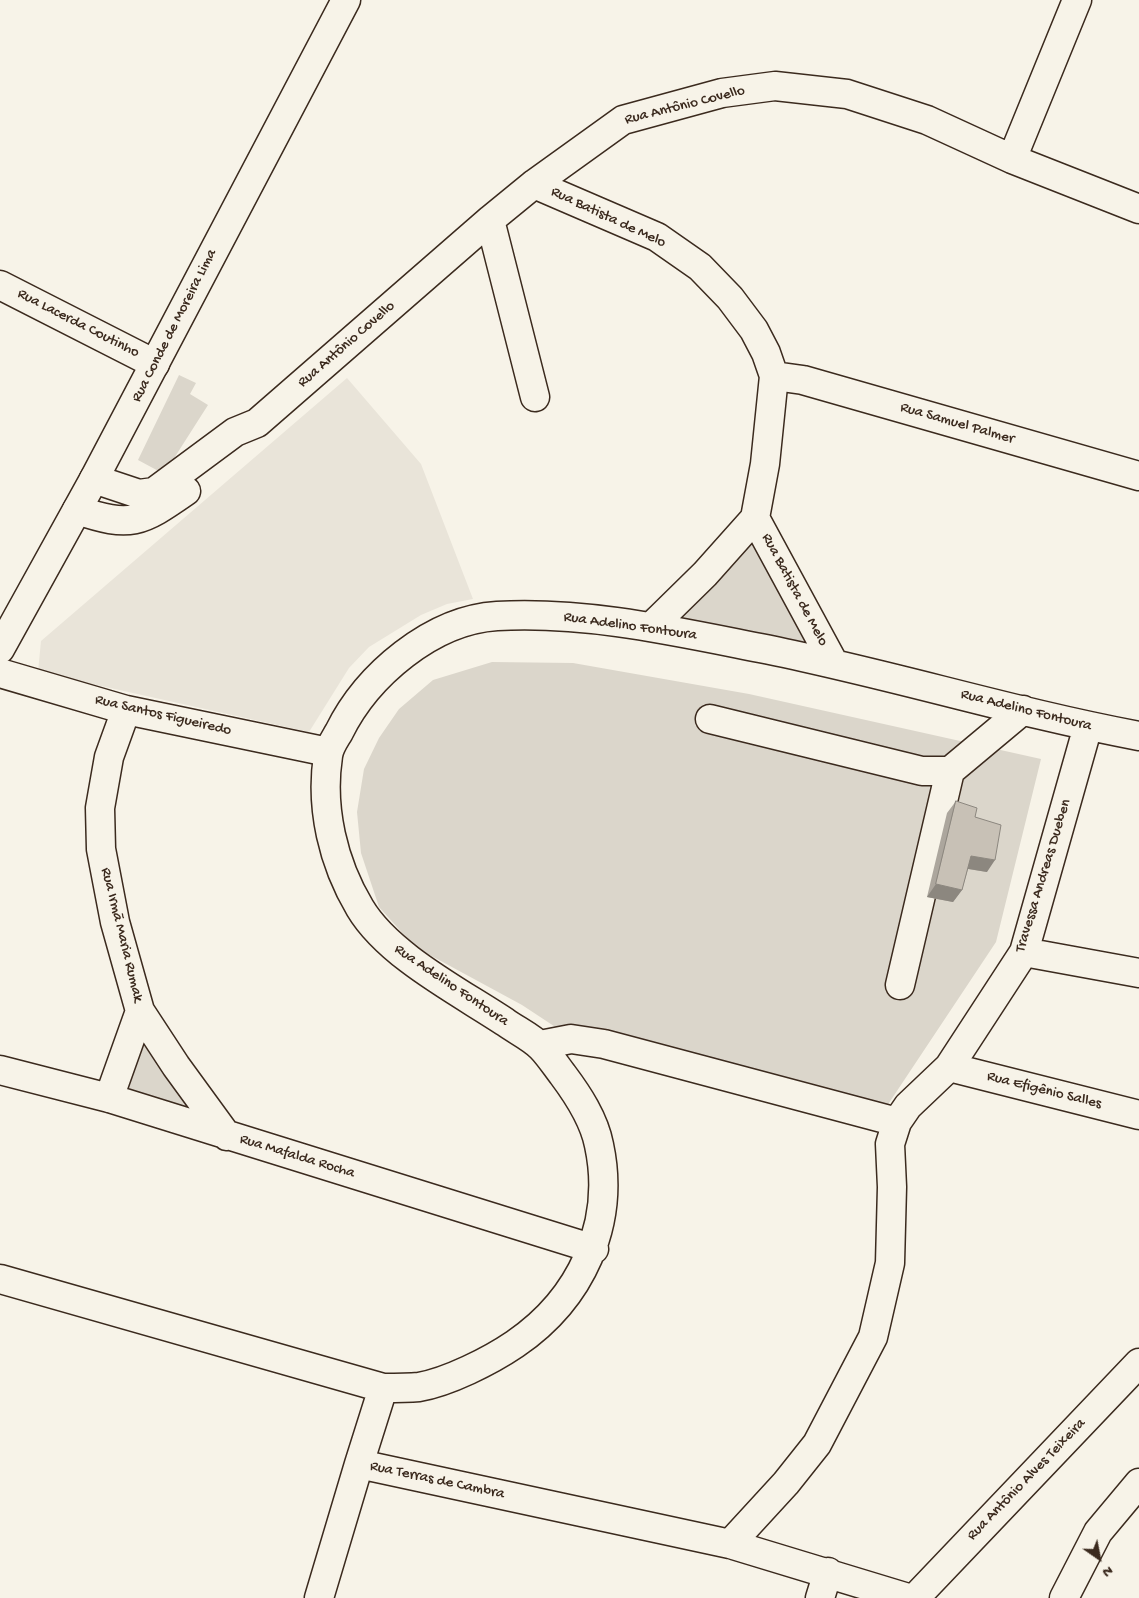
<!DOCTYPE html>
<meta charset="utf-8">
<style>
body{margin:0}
#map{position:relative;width:1139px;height:1598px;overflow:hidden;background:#f7f3e8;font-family:"Gochi Hand",sans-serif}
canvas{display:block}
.north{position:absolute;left:1074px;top:1533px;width:50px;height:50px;-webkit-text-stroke:4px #f7f3e8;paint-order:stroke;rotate:147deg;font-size:14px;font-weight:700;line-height:20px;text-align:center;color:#3b2a1e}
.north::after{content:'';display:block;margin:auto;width:18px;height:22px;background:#3b2a1e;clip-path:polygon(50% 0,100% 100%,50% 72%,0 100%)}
</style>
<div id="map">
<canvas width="1139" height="1598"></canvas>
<div class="north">N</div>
</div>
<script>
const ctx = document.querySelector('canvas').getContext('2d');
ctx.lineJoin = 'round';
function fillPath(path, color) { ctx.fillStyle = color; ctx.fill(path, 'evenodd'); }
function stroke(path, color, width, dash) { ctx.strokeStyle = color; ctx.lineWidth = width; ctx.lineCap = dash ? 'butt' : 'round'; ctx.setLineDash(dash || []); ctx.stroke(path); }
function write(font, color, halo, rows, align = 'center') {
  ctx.font = font + ' "Gochi Hand",sans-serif'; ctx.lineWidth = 4.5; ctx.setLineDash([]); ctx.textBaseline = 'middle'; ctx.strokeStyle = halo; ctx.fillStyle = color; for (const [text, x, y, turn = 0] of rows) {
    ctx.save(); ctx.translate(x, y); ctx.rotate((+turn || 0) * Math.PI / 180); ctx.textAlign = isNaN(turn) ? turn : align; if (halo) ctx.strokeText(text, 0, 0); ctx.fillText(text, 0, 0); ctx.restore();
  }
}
fillPath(new Path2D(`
 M347 378 421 464 473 599 447 604 421 615 369 647 349 668 309 732 38 672 41 641Z`), '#e9e4d9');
fillPath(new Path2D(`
 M179 375 196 383 190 394 208 405 164 474 138 460Z
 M744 518 829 669 614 630 688 582Z
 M492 662 573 663 749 694 1041 759 996 942 873 1127 563 1032 522 1005 415 947 379 907 361 853 357 812 364 769 379 738 399 709 433 680Z
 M139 1025 206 1121 121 1097Z`), '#dbd6cb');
const minor = new Path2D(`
 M1012 159 1077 0
 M534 184 657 237 700 267 730 298 754 330 766 353 774 376 765 464 755 518 705 574 651 627
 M490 220 535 397
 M0 285 155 364
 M774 376 803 380 1139 476
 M94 479 139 494 154 492 235 432 257 423 490 220 534 184 623 120 722 93 775 86 847 94 927 120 1012 159 1139 209
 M77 510C131 528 140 523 186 491
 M755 518 833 662
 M0 673 126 710 328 752
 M126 710 109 757 100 808 101 849 115 922 140 1011 176 1066 227 1136
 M710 719 922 771H950L1023 710
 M1024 952 1139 973
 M900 985 950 771
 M540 1045 571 1039 604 1044 897 1122
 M949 1067 1139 1115
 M0 1070 109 1098 594 1249
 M109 1098 140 1011
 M0 1279 383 1388 359 1464 730 1544 908 1598
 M383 1388C395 1388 407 1388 419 1387 448 1382 490 1361 515 1344 581 1299 616 1224 599 1145 594 1119 578 1095 563 1075 556 1066 549 1055 541 1047 531 1037 516 1030 505 1022 458 991 388 955 360 908 333 863 320 808 328 756 329 747 335 739 339 732 367 675 432 620 497 616 585 611 674 631 760 648 887 673 1011 712 1139 736
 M730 1544 786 1483 817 1444 873 1337 890 1263 892 1187 890 1144 897 1122 908 1106 949 1067 1024 952 1088 726
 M319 1598 359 1464
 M820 1598 828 1572
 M915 1598 1139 1363
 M1064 1598 1098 1532 1139 1483`);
const major = new Path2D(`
 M0 649 94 479 346 0`);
stroke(minor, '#3b2a1e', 31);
stroke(major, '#3b2a1e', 31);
stroke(minor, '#f7f3e8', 28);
stroke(major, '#f7f3e8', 28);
fillPath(new Path2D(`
 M956 801 975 817 987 872 968 869 962 890 953 902 927 897 947 813Z`), '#aca69d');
fillPath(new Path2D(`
 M971 856 995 860 987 872 963 868Z
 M936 884 962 890 953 902 927 897Z`), '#8c877f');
const building = new Path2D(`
 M956 801 977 808 975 817 1001 825 995 860 971 856 962 890 936 884Z`);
fillPath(building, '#c8c1b6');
stroke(building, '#8c877f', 1);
write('15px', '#3b2a1e', '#f7f3e8', [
 ["Rua Antônio Covello",685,106,-14],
 ["Rua Batista de Melo",608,218,25],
 ["Rua Lacerda Coutinho",78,324,27],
 ["Rua Conde de Moreira Lima",175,326,-63],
 ["Rua Antônio Covello",347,345,-41],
 ["Rua Samuel Palmer",957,424,16],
 ["Rua Batista de Melo",794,590,62],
 ["Rua Adelino Fontoura",630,627,8],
 ["Rua Adelino Fontoura",1026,711,14],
 ["Rua Santos Figueiredo",163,716,13],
 ["Travessa Andreas Dueben",1044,876,-73],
 ["Rua Irmã Maria Rumak",121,935,76],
 ["Rua Adelino Fontoura",451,986,34],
 ["Rua Efigênio Salles",1044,1091,14],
 ["Rua Mafalda Rocha",297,1157,17],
 ["Rua Antônio Alves Teixeira",1027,1480,-46],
 ["Rua Terras de Cambra",437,1481,12]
]);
</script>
